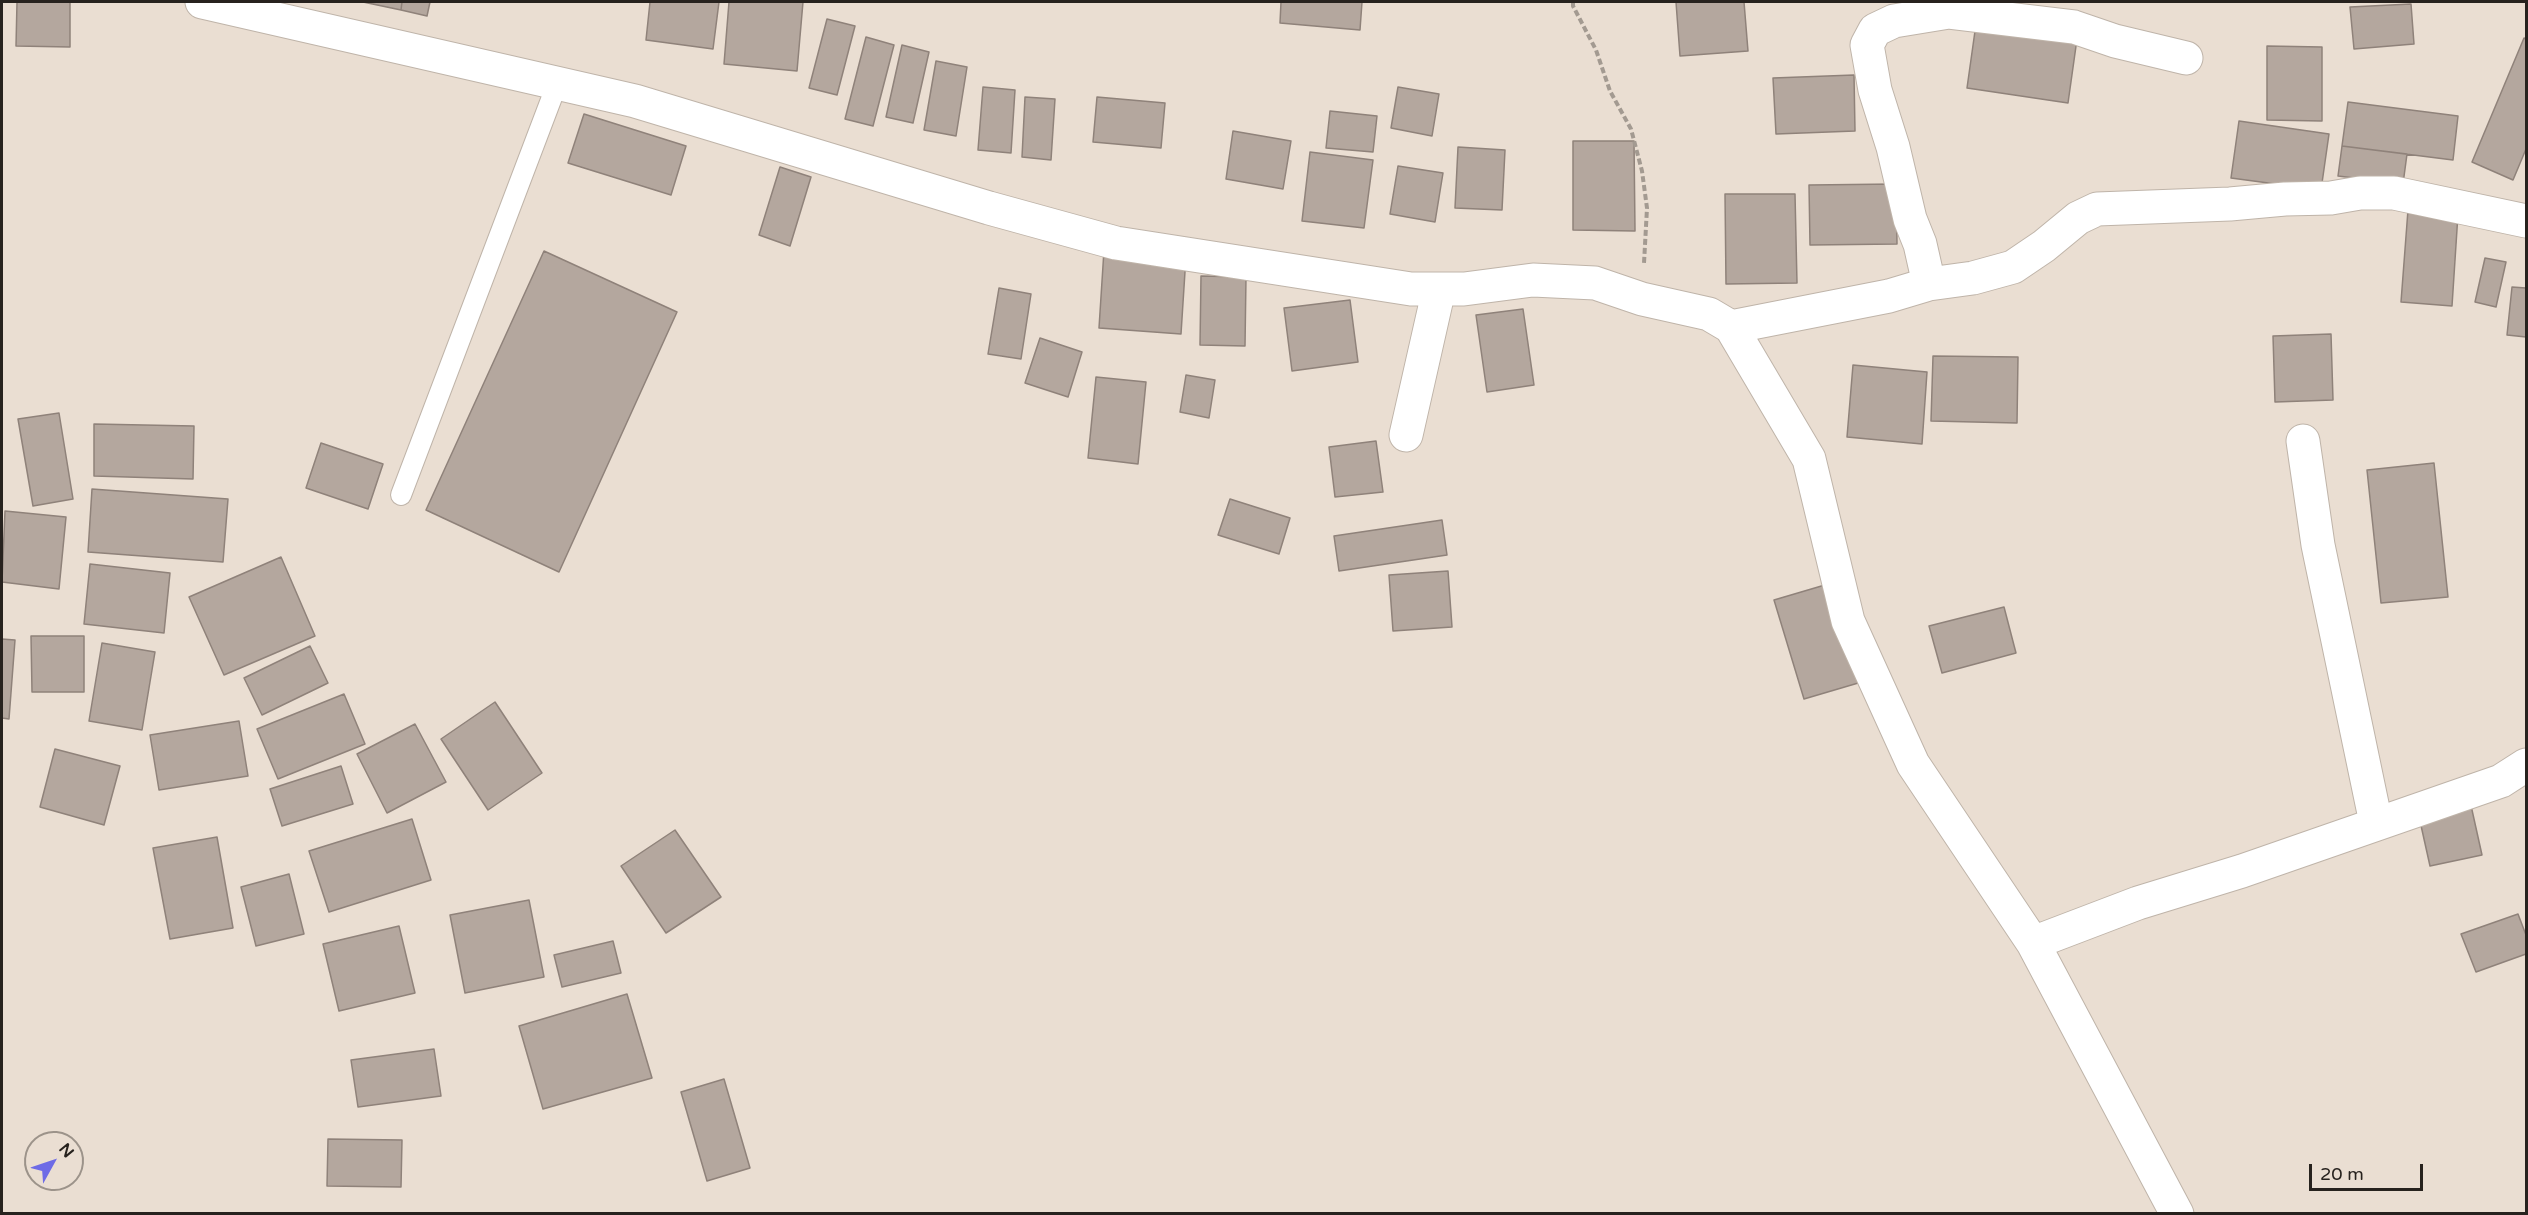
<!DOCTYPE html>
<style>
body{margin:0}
#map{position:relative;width:2528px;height:1215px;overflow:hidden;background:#eaded2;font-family:"Varela Round",sans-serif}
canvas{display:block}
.frame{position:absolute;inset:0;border:3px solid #27221e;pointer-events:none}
.north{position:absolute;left:24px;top:1131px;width:60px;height:60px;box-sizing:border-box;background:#eaded2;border:2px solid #9c938a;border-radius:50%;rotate:50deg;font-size:16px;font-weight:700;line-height:24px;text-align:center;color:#27221e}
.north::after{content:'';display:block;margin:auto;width:21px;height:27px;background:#6e6be6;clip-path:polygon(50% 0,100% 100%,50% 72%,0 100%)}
.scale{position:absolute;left:2309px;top:1164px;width:114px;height:27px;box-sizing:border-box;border:3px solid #27221e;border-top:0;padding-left:8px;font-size:18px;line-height:21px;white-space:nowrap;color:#27221e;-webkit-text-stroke:4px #eaded2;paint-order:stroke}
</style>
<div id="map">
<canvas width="2528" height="1215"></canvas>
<div class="frame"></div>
<div class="north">N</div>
<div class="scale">20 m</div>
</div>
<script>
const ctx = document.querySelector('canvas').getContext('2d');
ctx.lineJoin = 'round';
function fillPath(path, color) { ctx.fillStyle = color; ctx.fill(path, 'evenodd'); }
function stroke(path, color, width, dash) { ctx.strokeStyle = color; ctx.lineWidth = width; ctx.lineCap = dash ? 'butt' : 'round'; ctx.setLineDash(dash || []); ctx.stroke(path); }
const building = new Path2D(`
 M17 2H70V47L16 46Z
 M363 2H402L401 10Z
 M402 2H430L427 16 401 10Z
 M650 2H719L713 49 646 40Z
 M729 2H803L797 71 724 64Z
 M1281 2H1362L1360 30 1280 23Z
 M1676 2H1744L1748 51 1680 56Z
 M2411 4 2414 44 2354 49 2350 7Z
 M827 19 855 26 837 95 809 88Z
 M1976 24 2077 39 2068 103 1967 88Z
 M866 37 894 45 873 126 845 119Z
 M2524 38 2526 39V149L2513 180 2472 162Z
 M902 45 929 52 913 123 886 117Z
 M2267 46 2322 47V121L2267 120Z
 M936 61 967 67 956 136 924 130Z
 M1854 75 1855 131 1776 134 1773 78Z
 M983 87 1015 90 1011 153 978 150Z
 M1398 87 1439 94 1432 136 1391 128Z
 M1025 97 1055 99 1051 160 1022 157Z
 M1097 97 1165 103 1161 148 1093 142Z
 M2348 102 2458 116 2453 160 2342 146Z
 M1330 111 1377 116 1373 152 1326 148Z
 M584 114 686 146 671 195 568 163Z
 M2239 121 2329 134 2321 190 2231 178Z
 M1233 131 1291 141 1283 189 1226 179Z
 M1573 141H1634L1635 231 1573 230Z
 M2342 146 2407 154 2403 184 2338 176Z
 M1458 147 1505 150 1502 210 1455 208Z
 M1310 152 1373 160 1364 228 1302 221Z
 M1398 166 1443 173 1435 222 1390 214Z
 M780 167 811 177 790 246 759 235Z
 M1896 184 1897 244 1810 245 1809 185Z
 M1725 194H1795L1797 283 1726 284Z
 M2408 210 2458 214 2452 306 2401 302Z
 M1104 250 1186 256 1181 334 1099 328Z
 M544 251 677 312 559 572 426 510Z
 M2485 258 2506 262 2496 307 2475 302Z
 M1201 276 1246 277 1245 346 1200 345Z
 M2512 287 2526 288V337L2507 335Z
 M999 288 1031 294 1021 359 988 354Z
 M1350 300 1358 362 1292 371 1284 308Z
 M1523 309 1534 385 1487 392 1476 315Z
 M2331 334 2333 400 2275 402 2273 336Z
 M1040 338 1082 352 1068 397 1025 383Z
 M1933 356 2018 357 2017 423 1931 421Z
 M1853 365 1927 372 1922 444 1847 437Z
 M1186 375 1215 380 1209 418 1180 412Z
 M1096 377 1146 382 1138 464 1088 458Z
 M59 413 73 499 33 506 18 419Z
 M94 424 194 426 193 479 94 476Z
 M1376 441 1383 492 1335 497 1329 447Z
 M321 443 383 464 368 509 306 488Z
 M2434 463 2448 597 2381 603 2367 470Z
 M92 489 228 499 223 562 88 552Z
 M1230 499 1290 518 1279 554 1218 535Z
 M5 511 66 517 59 589 2 582Z
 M1442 520 1447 555 1339 571 1334 536Z
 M281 557 315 636 224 675 189 597Z
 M90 564 170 573 164 633 84 624Z
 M1448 571 1452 627 1393 631 1389 575Z
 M1835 582 1865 681 1804 699 1774 600Z
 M2004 607 2016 653 1942 673 1929 626Z
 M31 636H84V692H32Z
 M2 639 15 640 9 719 2 718Z
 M102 643 155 652 142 730 89 721Z
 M310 646 328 683 262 715 244 678Z
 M344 694 365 744 278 779 257 729Z
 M495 702 542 773 488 810 441 739Z
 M239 721 248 776 159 790 150 735Z
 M415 724 446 782 387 813 357 754Z
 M55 749 120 766 104 825 40 807Z
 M341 766 353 804 282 826 270 789Z
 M2470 801 2482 855 2430 866 2418 812Z
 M412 819 431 880 329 912 309 851Z
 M675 830 721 897 666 933 621 866Z
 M217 837 233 928 170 939 153 848Z
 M289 874 304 934 256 946 241 887Z
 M529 900 544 977 465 993 450 915Z
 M2518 914 2526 935V954L2476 972 2461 934Z
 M399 926 415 993 339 1011 323 944Z
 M613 941 621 973 562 987 554 955Z
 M627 994 652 1078 543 1109 519 1026Z
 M434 1049 441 1096 358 1107 351 1060Z
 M724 1079 750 1168 707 1181 681 1092Z
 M328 1139 402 1140 401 1187 327 1186Z`);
fillPath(building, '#b4a79e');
stroke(building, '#8f827a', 1.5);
const service = new Path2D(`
 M401 495 557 84`);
const minor = new Path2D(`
 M202 2 635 101 989 208 1116 243 1411 289H1464L1533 280 1595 283 1642 299 1709 314 1731 327 1809 459 1848 621 1913 764 2033 943 2177 1214
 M1929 284 1920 244 1910 219 1893 147 1875 90 1867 45 1875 30 1894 21 1949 12 2074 27 2115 41 2186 58
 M1731 327 1889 296 1929 284 1973 278 2013 267 2044 246 2078 218 2097 209 2230 204 2285 199 2331 198 2360 193H2394L2526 221
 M1406 435 1439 289
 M2303 441 2318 545 2376 823
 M2033 943 2138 903 2242 871 2501 781 2526 765`);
stroke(service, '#bfb4a9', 22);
stroke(minor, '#bfb4a9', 35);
stroke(new Path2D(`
 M1573 2V6L1596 50 1610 91 1631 129 1642 171 1647 208 1644 263`), '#a39a91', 4, [6, 3]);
stroke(service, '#fff', 20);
stroke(minor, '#fff', 33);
</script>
